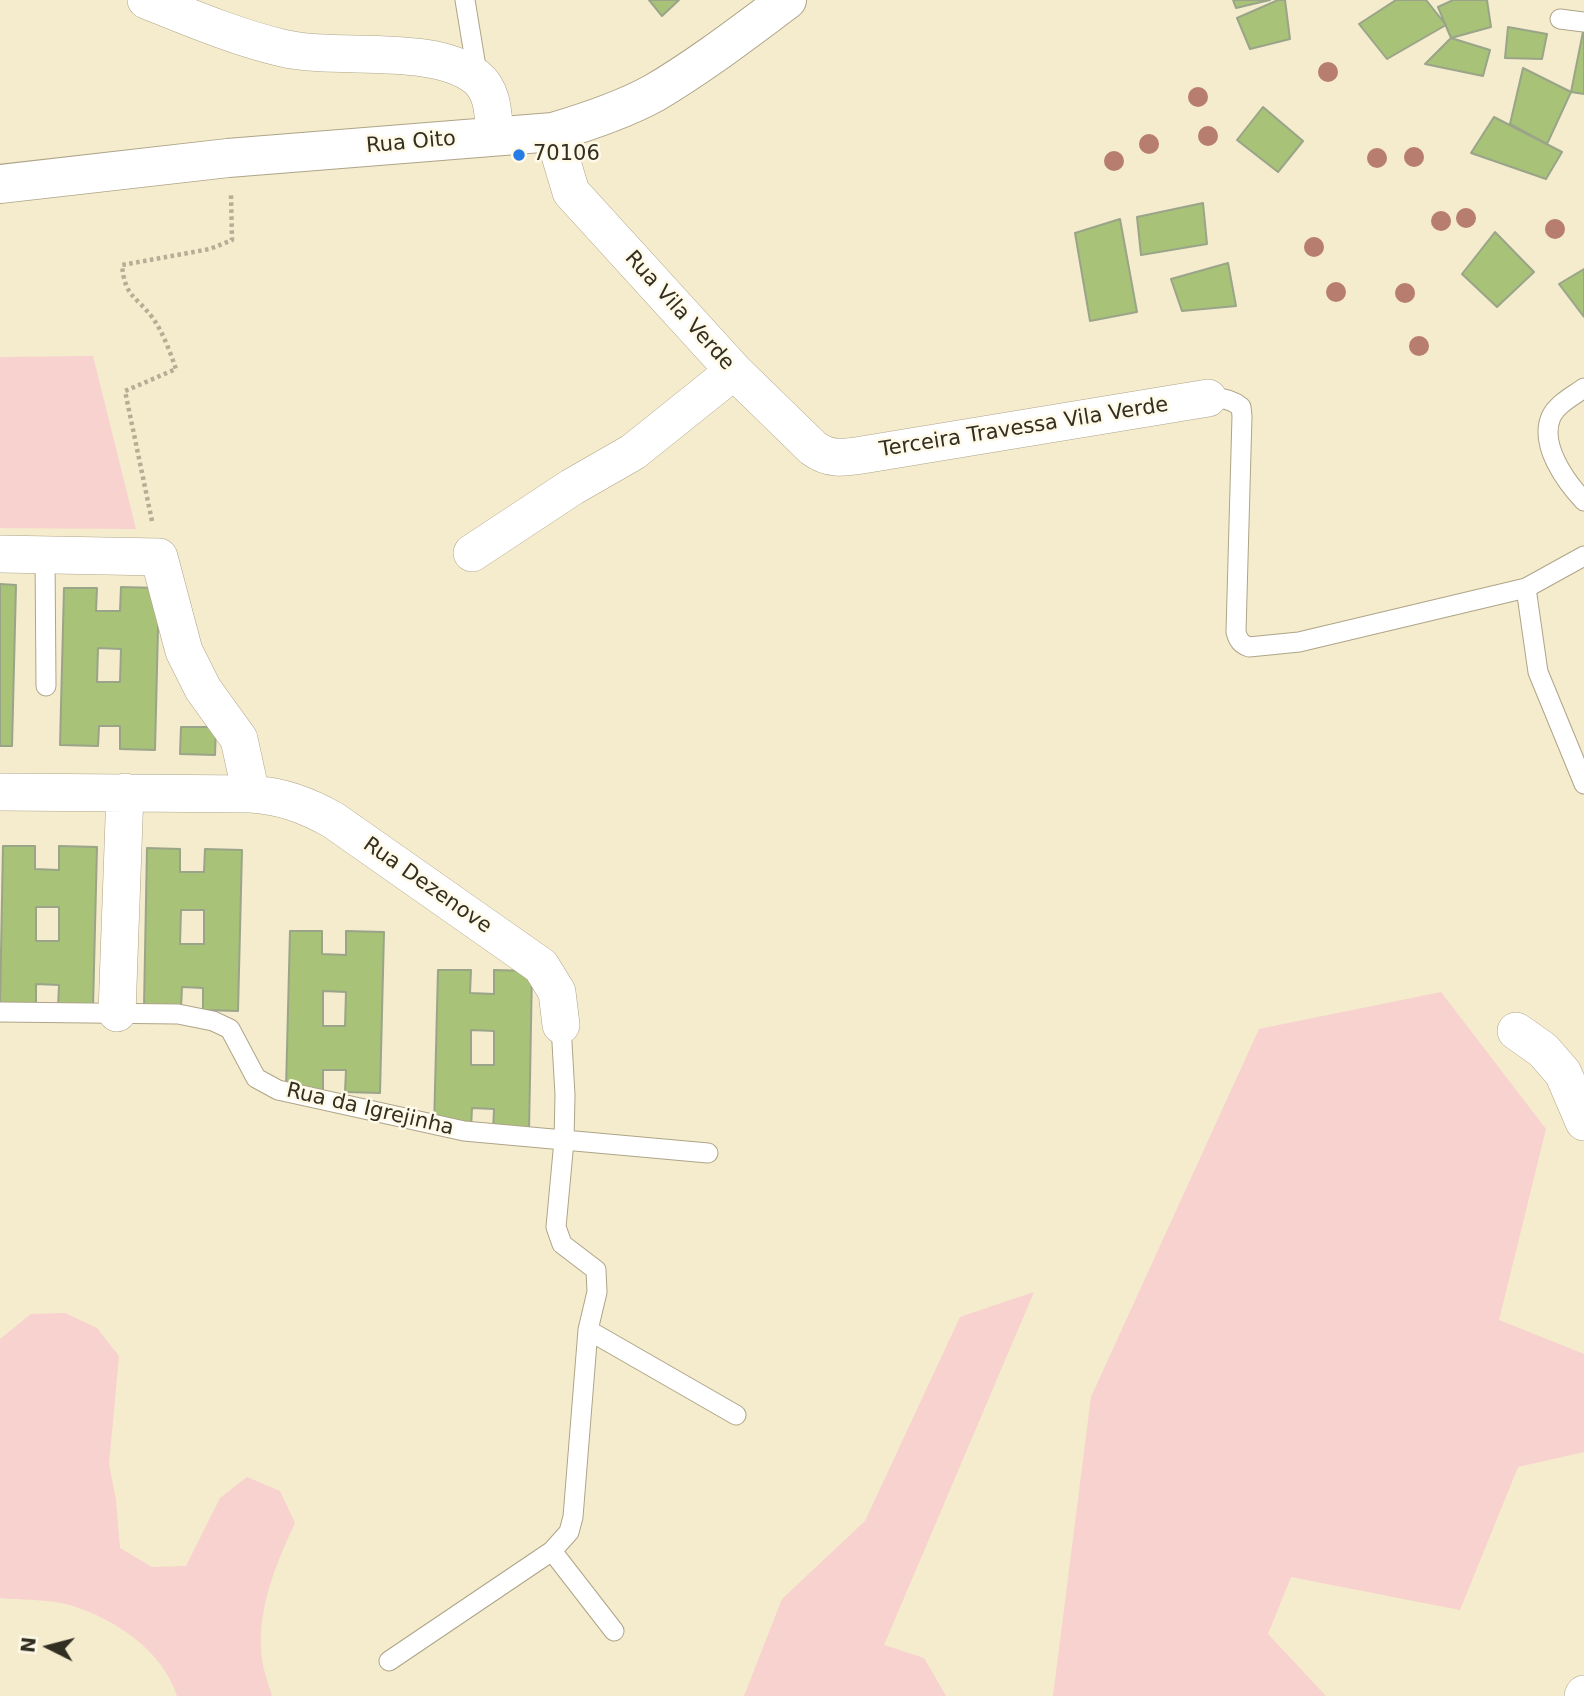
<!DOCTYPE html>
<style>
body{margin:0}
#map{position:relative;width:1584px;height:1696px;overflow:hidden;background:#f5ebcd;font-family:"DejaVu Sans",sans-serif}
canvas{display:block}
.north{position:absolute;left:14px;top:1612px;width:70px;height:70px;-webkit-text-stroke:5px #fff9e7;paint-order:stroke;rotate:276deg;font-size:19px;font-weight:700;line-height:28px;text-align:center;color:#312e22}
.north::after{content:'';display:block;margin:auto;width:24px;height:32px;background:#312e22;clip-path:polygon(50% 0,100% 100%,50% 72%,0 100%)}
</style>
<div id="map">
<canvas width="1584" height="1696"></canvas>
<div class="north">N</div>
</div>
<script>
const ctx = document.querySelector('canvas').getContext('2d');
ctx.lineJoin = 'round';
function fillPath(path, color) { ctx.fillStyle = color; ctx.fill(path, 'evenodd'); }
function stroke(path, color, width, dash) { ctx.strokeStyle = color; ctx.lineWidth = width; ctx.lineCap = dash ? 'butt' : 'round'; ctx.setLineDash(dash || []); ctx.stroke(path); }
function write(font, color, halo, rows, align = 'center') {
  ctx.font = font + ' "DejaVu Sans",sans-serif'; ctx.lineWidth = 5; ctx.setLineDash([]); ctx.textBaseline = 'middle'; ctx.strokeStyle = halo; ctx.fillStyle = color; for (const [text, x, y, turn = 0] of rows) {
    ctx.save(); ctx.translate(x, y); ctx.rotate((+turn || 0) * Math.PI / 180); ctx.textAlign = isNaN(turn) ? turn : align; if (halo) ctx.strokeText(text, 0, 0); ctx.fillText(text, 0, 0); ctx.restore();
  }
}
fillPath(new Path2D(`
 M93 356 136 529 0 528V357Z
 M1441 992 1546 1129 1499 1320 1584 1354V1452L1518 1467 1460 1610 1291 1577 1268 1634 1326 1696H1053L1091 1397 1259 1029Z
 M1034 1292 884 1645 924 1658 946 1696H744L782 1599 865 1521 960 1317Z
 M65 1313 97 1328 119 1356 109 1464 116 1500 120 1548 152 1567 186 1566 220 1498 247 1477 280 1491 295 1523C275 1565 254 1617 263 1665 265 1675 269 1686 272 1696H177C163 1650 113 1618 70 1605 48 1599 22 1600 0 1598V1339L31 1314Z`), '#f7d2ce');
const building = new Path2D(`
 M649 0H679L662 16Z
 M1233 0H1270L1236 8Z
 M1278 0H1285L1290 39 1250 49 1237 18Z
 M1396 0H1426L1446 25 1387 59 1359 24Z
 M1453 0H1487L1491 27 1451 38 1438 7Z
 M1508 27 1547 34 1542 59 1505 58Z
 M1584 27V94L1571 92Z
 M1451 38 1490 50 1483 76 1425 64Z
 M1523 68 1571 92 1547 144 1510 124Z
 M1263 107 1303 141 1278 172 1237 140Z
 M1494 117 1562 152 1546 179 1471 153Z
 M1203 203 1207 244 1141 255 1137 217Z
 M1120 219 1137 312 1090 321 1075 233Z
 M1495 232 1534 272 1497 307 1462 274Z
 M1228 263 1236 306 1182 311 1171 279Z
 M1584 269V317L1559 284Z
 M0 584 16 585 12 746H0Z
 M121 587 159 588 155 750 120 749V726H99L98 746 60 745 64 588H97L96 611H120ZM98 648 121 649 120 682H97Z
 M181 727H216L215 755 180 754Z
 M3 846H35V869L59 870V846L97 847 93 1008H58L59 985 36 984V1005L0 1004ZM36 907H59V941H36Z
 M147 848 180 849V872H204L205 849 242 850 238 1011 203 1010V988L182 987 181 1008 144 1007ZM181 910H204V944H180Z
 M290 931H322V954L346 955V931L384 932 380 1093 345 1092 346 1070H323V1090L286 1089ZM323 991 346 992 345 1026H323Z
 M438 970H471L470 993 494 994V970L532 971 529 1132 493 1131 494 1109 472 1108 471 1129 434 1128ZM471 1030 494 1031V1065H471Z`);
fillPath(building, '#a8c278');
stroke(building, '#9aa489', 2);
const lane = new Path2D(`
 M465 0 478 79
 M1560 19 1584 22
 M1584 388C1573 396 1557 404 1551 417 1539 445 1566 482 1584 501
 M1208 398C1221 397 1231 399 1241 407L1242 416 1236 632C1238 640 1241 644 1249 647L1299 642 1526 588 1584 556
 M45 554 46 686
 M1526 588 1538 672 1584 784
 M0 1012 178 1014 213 1021 230 1029 256 1078 278 1090 464 1131 708 1153
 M588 1330 736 1415
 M552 1551 614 1631
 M389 1661 552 1551 569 1532 573 1517 588 1330 597 1292 596 1270 562 1244 556 1227 564 1141 565 1095 561 1025`);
const street = new Path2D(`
 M146 0C191 18 236 37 282 48 336 61 433 43 476 77 494 91 493 116 495 136
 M553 132 571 192 734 371 813 448C829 460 843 458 862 455L1208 398
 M472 553 572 487 633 452 734 371
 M0 554 159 557 184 651 203 689 239 739 251 794
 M0 792 251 794C282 796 306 805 333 820L541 966 557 992 561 1025
 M117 1013 125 792
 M1516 1031 1543 1050 1563 1073 1584 1122
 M1583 1696 1584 1694`);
const secondary = new Path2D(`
 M0 184 228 158 553 132C587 122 623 110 654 93 700 66 744 32 787 0`);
stroke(lane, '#aea488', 21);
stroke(street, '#aea488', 38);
stroke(secondary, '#aea488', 40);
stroke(new Path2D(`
 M152 521 125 391 176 369C170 352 163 332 152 317 135 295 125 297 122 265L210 249 232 240 231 194`), '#b5ad95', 4.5, [3.5, 3.5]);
stroke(lane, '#fff', 19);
stroke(street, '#fff', 37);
stroke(secondary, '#fff', 38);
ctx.fillStyle = '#b77d6e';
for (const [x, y] of [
 [1328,72],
 [1198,97],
 [1208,136],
 [1149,144],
 [1414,157],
 [1377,158],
 [1114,161],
 [1466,218],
 [1441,221],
 [1555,229],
 [1314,247],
 [1336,292],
 [1405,293],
 [1419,346]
]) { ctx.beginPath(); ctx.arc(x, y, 10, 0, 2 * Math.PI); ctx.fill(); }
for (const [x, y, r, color] of [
 [519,155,7,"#257ce7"]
]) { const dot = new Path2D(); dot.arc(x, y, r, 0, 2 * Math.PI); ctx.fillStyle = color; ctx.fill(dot); stroke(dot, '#fff9e7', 2.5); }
write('21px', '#312e22', '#fff9e7', [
 ["Rua Oito",411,143,-5],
 ["Rua Vila Verde",679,311,48],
 ["Terceira Travessa Vila Verde",1024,428,-9],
 ["Rua Dezenove",427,886,35],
 ["Rua da Igrejinha",370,1110,13]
]);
write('21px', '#312e22', '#fff9e7', [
 ["70106",533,155]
], 'left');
</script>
